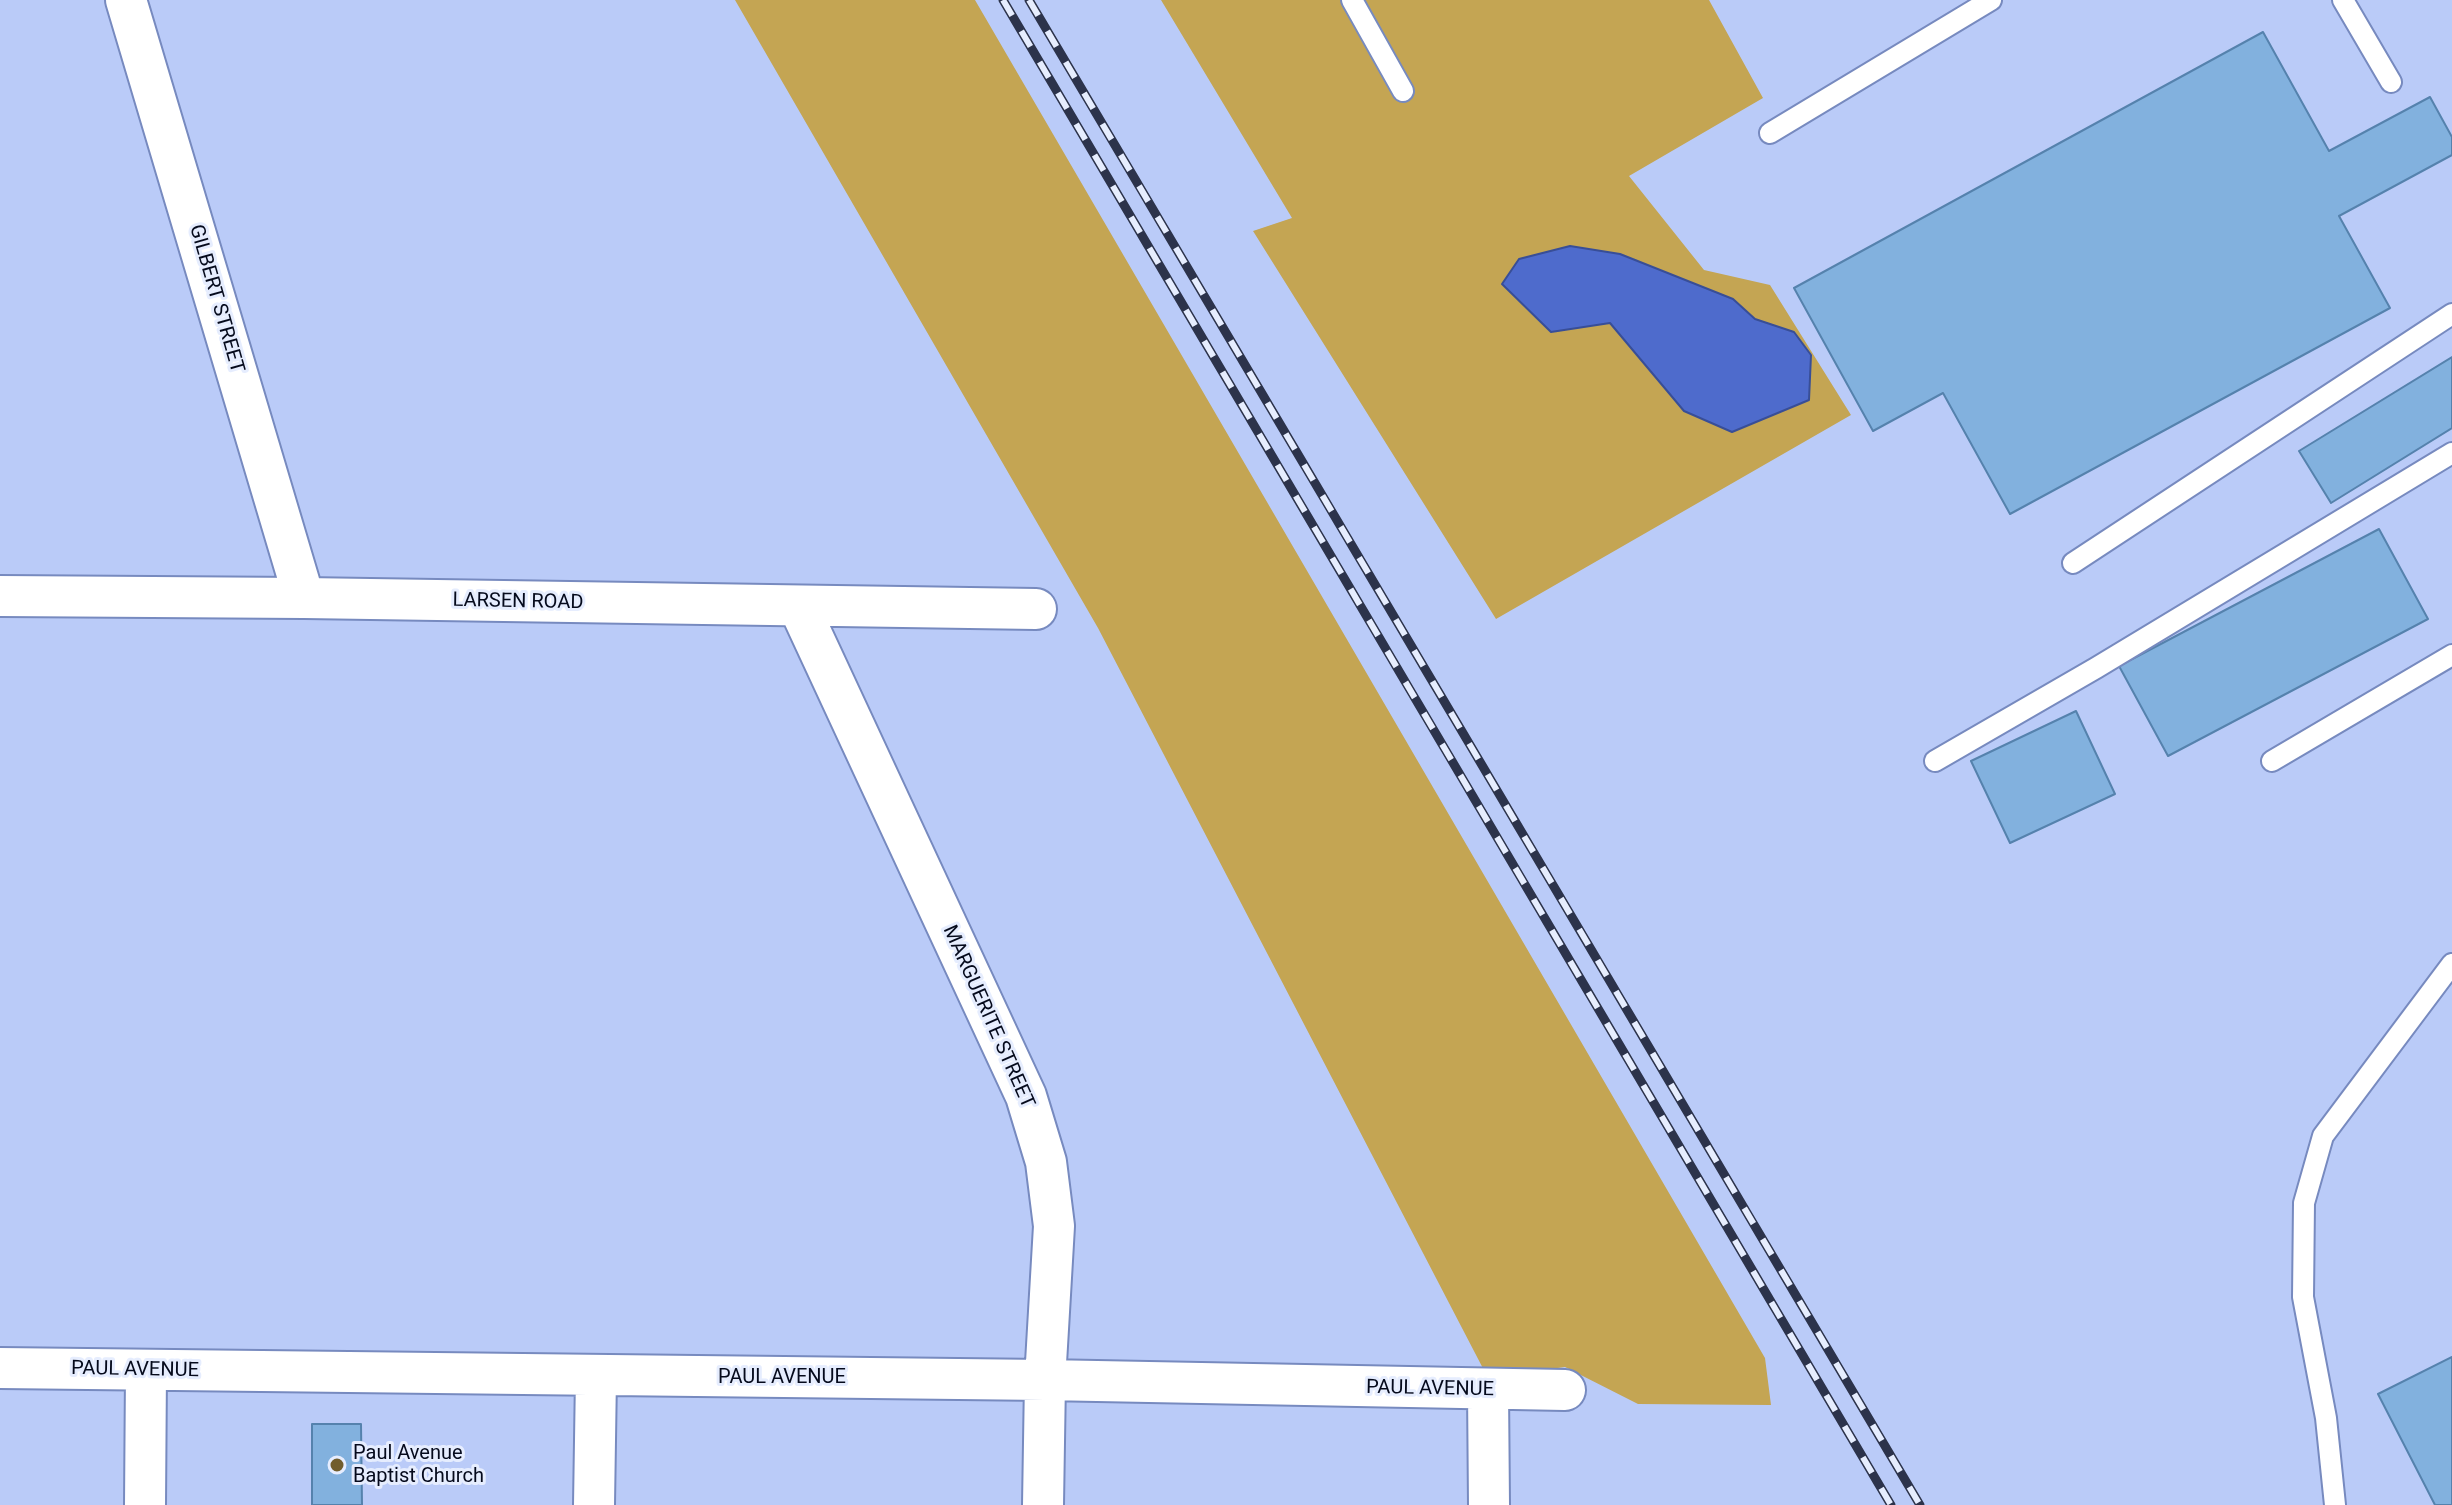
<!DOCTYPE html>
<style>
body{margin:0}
canvas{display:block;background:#bacbf8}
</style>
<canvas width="2452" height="1505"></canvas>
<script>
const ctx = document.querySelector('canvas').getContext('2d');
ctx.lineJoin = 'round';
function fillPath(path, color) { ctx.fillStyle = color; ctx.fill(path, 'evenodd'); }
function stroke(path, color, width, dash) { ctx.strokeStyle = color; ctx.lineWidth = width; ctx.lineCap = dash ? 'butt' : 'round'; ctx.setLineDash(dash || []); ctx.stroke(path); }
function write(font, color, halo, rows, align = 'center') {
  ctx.font = font + ' Roboto,sans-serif'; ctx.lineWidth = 6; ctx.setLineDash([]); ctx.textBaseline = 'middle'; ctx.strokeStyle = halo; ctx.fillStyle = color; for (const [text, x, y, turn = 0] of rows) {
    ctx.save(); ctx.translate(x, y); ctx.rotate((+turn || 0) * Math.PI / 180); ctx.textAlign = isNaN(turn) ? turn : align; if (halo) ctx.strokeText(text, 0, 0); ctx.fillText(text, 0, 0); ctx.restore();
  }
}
fillPath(new Path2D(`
 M735 0H975L1765 1358 1771 1405 1638 1404 1565 1367 1488 1378 1098 628Z
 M1161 0H1709L1763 98 1629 176 1704 270 1770 285 1851 415 1496 619 1253 231 1292 218Z`), '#c4a553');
const water = new Path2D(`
 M1570 246 1620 254 1733 299 1755 319 1794 332 1811 355 1809 400 1732 432 1684 411 1610 323 1551 332 1502 284 1519 259Z`);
fillPath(water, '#4e6bcc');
stroke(water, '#384e97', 2);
const building = new Path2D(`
 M2263 32 2329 151 2430 97 2452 137V155L2339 216 2390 308 2010 514 1943 393 1873 431 1794 288Z
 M2452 357V428L2331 503 2299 451Z
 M2379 529 2428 619 2168 756 2119 666Z
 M2076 711 2115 794 2010 843 1971 761Z
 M2452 1357V1505H2435L2378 1394Z
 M312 1424H361L362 1505H312Z`);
fillPath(building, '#82b1de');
stroke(building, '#5582ad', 2);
const lane = new Path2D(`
 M1352 0 1403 91
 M2343 0 2391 82
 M1770 133 1991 0
 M2073 563 2452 314
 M1935 761 2096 668 2452 453
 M2272 761 2452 655
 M2335 1505 2326 1418 2303 1297 2304 1203 2323 1136 2452 964`);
const street = new Path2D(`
 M126 0 304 598
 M0 596 304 598 1036 609
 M799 607 1026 1096 1046 1162 1054 1226 1045 1380 1043 1505
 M0 1368 1045 1380 1565 1390
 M1488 1390 1489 1505
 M145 1505 146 1371
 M594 1505 596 1376`);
stroke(lane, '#778abf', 24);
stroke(street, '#778abf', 44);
stroke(lane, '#fff', 20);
stroke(street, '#fff', 40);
const rail = new Path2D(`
 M1003 0 1891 1505
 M1029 0 1920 1505`);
stroke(rail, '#2c334b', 9);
stroke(rail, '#e6edfe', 6, [18]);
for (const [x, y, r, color] of [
 [337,1465,8,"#715d2c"]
]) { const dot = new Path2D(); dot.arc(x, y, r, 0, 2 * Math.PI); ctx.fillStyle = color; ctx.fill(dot); stroke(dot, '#e6edfe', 3); }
write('20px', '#050a1c', '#e6edfe', [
 ["GILBERT STREET",216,299,74],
 ["LARSEN ROAD",518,602,1],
 ["MARGUERITE STREET",988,1017,66],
 ["PAUL AVENUE",135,1370,1],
 ["PAUL AVENUE",782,1378],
 ["PAUL AVENUE",1430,1389,1]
]);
write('20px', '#050a1c', '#e6edfe', [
 ["Paul Avenue",353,1454],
 ["Baptist Church",353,1477]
], 'left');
</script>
